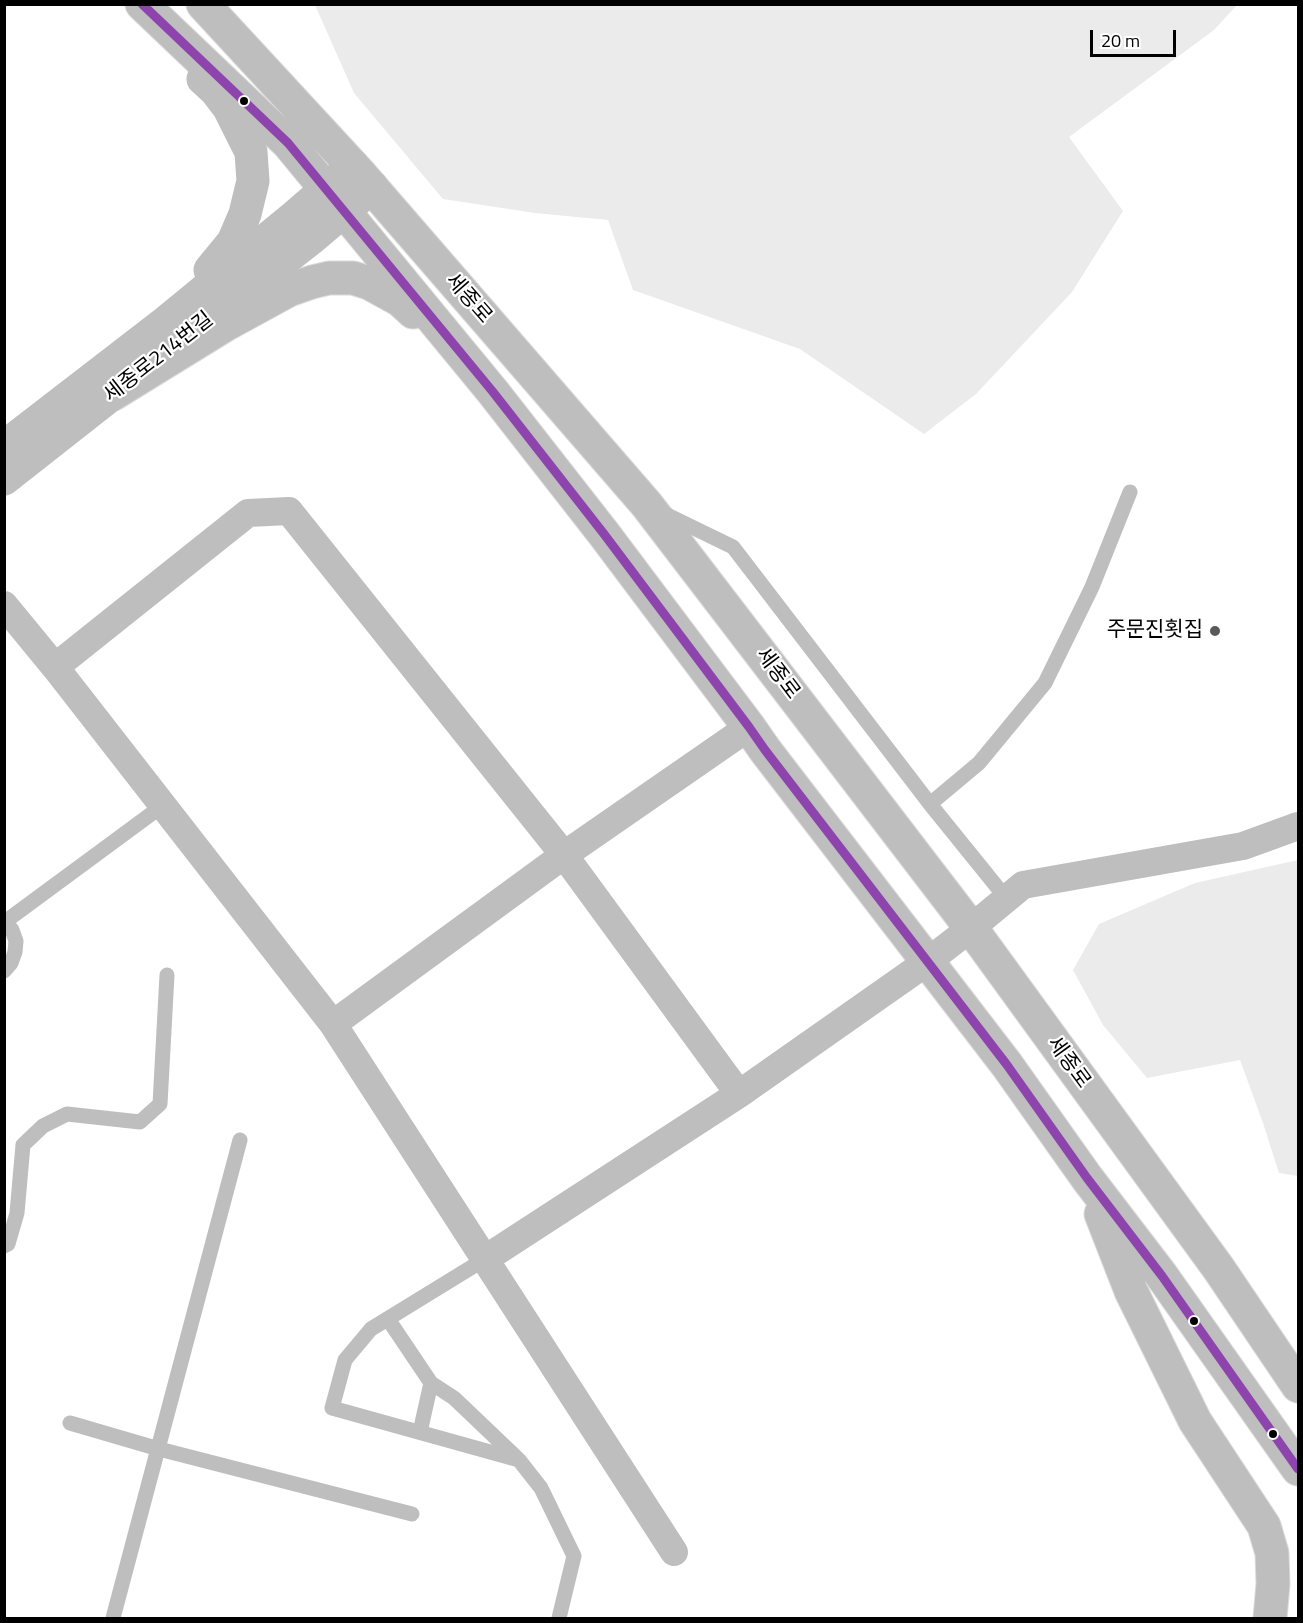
<!DOCTYPE html>
<meta charset="utf-8">
<style>
body{margin:0}
#map{position:relative;width:1303px;height:1623px;overflow:hidden;background:#fff;font-family:"Titillium Web",sans-serif}
canvas{display:block}
.frame{position:absolute;inset:0;border:6px solid #000;pointer-events:none}
.scale{position:absolute;left:1090px;top:30px;width:86px;height:27px;box-sizing:border-box;border:3px solid #000;border-top:0;padding-left:8px;font-size:18px;line-height:21px;white-space:nowrap;color:#000;-webkit-text-stroke:4px #fff;paint-order:stroke}
</style>
<div id="map">
<canvas width="1303" height="1623"></canvas>
<div class="frame"></div>
<div class="scale">20 m</div>
</div>
<script>
const ctx = document.querySelector('canvas').getContext('2d');
ctx.lineJoin = 'round';
function fillPath(path, color) {
  ctx.fillStyle = color;
  ctx.fill(path, 'evenodd');
}
function poly(rows) {
  const path = new Path2D();
  for (const r of rows) {
    path.moveTo(r[0], r[1]);
    for (let i = 2; i < r.length; i += 2) path.lineTo(r[i], r[i + 1]);
  }
  return path;
}
function stroke(path, color, width, dash) {
  ctx.strokeStyle = color;
  ctx.lineWidth = width;
  ctx.lineCap = dash ? 'butt' : 'round';
  ctx.setLineDash(dash || []);
  ctx.stroke(path);
}
function label(font, color, halo, rows, align = 'center') {
  ctx.font = font + ' "Titillium Web","Noto Sans KR",sans-serif';
  ctx.lineWidth = 4.5;
  ctx.setLineDash([]);
  ctx.textBaseline = 'middle';
  ctx.strokeStyle = halo;
  ctx.fillStyle = color;
  for (const [text, x, y, turn = 0] of rows) {
    ctx.save();
    ctx.translate(x, y);
    ctx.rotate((+turn || 0) * Math.PI / 180);
    ctx.textAlign = isNaN(turn) ? turn : align;
    if (halo) ctx.strokeText(text, 0, 0);
    ctx.fillText(text, 0, 0);
    ctx.restore();
  }
}
const green = poly([
 [315,5,1237,5,1214,30,1069,137,1123,211,1072,292,976,394,924,434,800,349,633,290,608,220,535,213,443,199,354,93],
 [1298,860,1298,1176,1279,1173,1263,1123,1240,1060,1147,1078,1103,1025,1073,970,1099,924,1195,883]
]);
const service = poly([
 [663,513,733,547,930,804,1006,898],
 [930,804,979,763,1045,683,1092,587,1130,492],
 [4,920,12,930,16,941,15,952,11,963,4,971],
 [6,921,162,806],
 [4,1246,8,1244,17,1213,23,1145,43,1126,67,1114,140,1122,160,1104,167,975],
 [485,1259,371,1329,345,1360,332,1408,519,1460],
 [388,1319,431,1383,454,1398,519,1460,541,1488,574,1556,559,1618],
 [70,1423,159,1449,412,1514],
 [420,1432,431,1383],
 [113,1618,240,1140]
]);
const minor = poly([
 [4,605,55,667,333,1024,674,1552],
 [55,667,248,513,289,511,564,855,739,1094],
 [333,1024,564,855,749,727],
 [485,1259,739,1094,927,962,971,928,1023,885,1243,846,1298,826]
]);
const tertiary = poly([
 [203,79,216,91,229,108,251,152,253,181,245,214,233,242,210,270],
 [188,335,313,237,372,187],
 [4,447,166,322,294,217,353,166],
 [4,479,135,376]
]);
const primary = poly([
 [142,4,288,143,493,392,604,534,749,727,765,750,1007,1065,1087,1178,1162,1276,1298,1469],
 [203,4,361,175,647,505,971,928,1219,1269,1298,1386],
 [113,394,225,325,289,290,312,282,329,278,353,278,369,283,400,300,413,312],
 [1101,1214,1131,1291,1195,1421,1264,1526,1272,1553,1273,1584,1270,1618]
]);
const bus1 = poly([
 [142,4,288,143,493,392,604,534,749,727,765,750,1007,1065,1087,1178,1162,1276,1298,1469]
]);
const markers = [
 [244,101,5,"#000"],
 [1215,631,6,"#595959"],
 [1194,1321,5,"#000"],
 [1273,1434,5,"#000"]
];
const streetNames = [
 ["세종로",468,299,49],
 ["세종로214번길",159,358,-38],
 ["세종로",777,674,53],
 ["세종로",1068,1063,54]
];
const poiNames = [
 ["주문진횟집",1203,631]
];
fillPath(green, '#ebebeb');
stroke(primary, '#dbdbdb', 35);
stroke(service, '#bebebe', 15);
stroke(minor, '#bebebe', 28);
stroke(tertiary, '#bebebe', 33);
stroke(primary, '#bebebe', 33);
stroke(bus1, '#8e44ad', 9);
for (const [x, y, r, color] of markers) {
  const dot = new Path2D();
  dot.arc(x, y, r, 0, 2 * Math.PI);
  ctx.fillStyle = color;
  ctx.fill(dot);
  stroke(dot, '#fff', 2);
}
label('21px', '#000', '#fff', streetNames);
label('21px', '#000', '#fff', poiNames, 'right');
</script>
